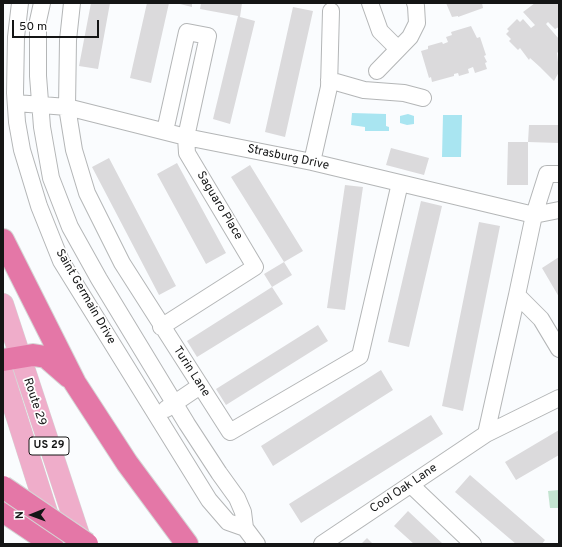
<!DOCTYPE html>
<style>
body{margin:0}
#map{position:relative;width:562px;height:547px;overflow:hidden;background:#fafcfe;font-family:Overpass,sans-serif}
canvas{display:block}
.frame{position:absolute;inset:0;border:4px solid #141515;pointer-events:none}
.north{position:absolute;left:12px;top:495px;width:40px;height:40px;-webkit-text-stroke:3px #fff;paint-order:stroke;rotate:269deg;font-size:11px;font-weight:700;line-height:16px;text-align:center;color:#141515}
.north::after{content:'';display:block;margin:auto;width:14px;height:18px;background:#141515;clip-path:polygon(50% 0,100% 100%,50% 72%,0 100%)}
.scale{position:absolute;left:12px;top:20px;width:87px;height:18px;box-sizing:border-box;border:2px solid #141515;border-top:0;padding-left:5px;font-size:12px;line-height:14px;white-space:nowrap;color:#141515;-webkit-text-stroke:3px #fff;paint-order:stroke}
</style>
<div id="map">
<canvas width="562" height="547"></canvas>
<div class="frame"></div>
<div class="north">N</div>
<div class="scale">50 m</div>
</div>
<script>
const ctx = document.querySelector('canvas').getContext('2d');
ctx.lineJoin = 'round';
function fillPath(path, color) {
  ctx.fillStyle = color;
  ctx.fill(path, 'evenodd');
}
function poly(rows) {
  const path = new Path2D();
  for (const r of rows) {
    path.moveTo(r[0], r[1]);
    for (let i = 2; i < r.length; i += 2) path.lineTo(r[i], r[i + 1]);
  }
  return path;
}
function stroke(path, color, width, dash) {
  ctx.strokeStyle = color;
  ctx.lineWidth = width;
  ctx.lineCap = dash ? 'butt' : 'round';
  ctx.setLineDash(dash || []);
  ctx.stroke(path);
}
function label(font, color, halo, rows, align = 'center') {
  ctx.font = font + ' Overpass,sans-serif';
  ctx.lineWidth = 3.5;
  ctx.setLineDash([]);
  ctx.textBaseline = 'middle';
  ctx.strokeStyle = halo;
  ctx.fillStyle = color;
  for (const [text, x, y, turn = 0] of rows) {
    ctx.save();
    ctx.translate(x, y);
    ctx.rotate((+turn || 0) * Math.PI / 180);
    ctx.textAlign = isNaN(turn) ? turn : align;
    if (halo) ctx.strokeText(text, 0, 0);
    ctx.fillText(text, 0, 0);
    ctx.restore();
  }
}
const green = poly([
 [559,490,559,508,550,508,548,491]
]);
const water = poly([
 [352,113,386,114,386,126,389,127,389,131,365,131,365,127,351,125],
 [408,114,414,116,414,124,407,125,400,123,400,116],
 [443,115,462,115,461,157,442,157]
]);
const building = poly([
 [91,3,110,3,98,69,79,66],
 [147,3,169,3,151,83,130,78],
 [176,3,192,3,192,7],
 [201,3,242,3,240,17,255,21,230,124,213,119,238,16,200,9],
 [446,3,482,3,483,8,458,17,458,16,452,17],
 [535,3,559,3,559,27,555,29,548,22,546,24,559,39,559,51,557,53,559,72,554,81,540,67,530,58,529,60,520,48,518,50,509,41,511,39,506,34,509,31,507,29,517,19,520,22,523,19,531,28,535,25,523,12],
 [293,7,313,11,285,137,265,132],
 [471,26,477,38,480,37,486,55,484,56,487,62,485,63,487,69,475,73,473,67,468,69,469,73,459,76,458,73,454,74,454,76,432,82,431,77,429,78,421,51,428,49,428,46,442,42,443,44,448,42,446,37,452,35,451,32],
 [529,125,559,125,559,143,528,142,528,185,507,185,508,142,528,142],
 [391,148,429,158,424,175,386,165],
 [109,158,176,286,159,295,92,167],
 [177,163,226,253,206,264,157,174],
 [250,165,303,251,284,262,292,275,272,287,283,304,197,357,187,341,272,287,264,274,284,262,231,177],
 [345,185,363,187,345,310,327,308],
 [421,201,442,206,409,347,388,342],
 [479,222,500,226,463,411,442,406],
 [559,257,559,297,542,268],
 [318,325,328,341,226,405,216,389],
 [381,370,393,390,273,466,261,446],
 [431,415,443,434,301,523,289,504],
 [559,430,559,455,516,480,505,462],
 [470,475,545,540,542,544,516,544,455,492],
 [408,511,443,544,414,544,394,526],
 [367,538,373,544,361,544]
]);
const minor = poly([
 [20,3,16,37,15,93,17,122,22,150,39,206,61,261,209,500,228,522,245,528],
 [42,3,38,21,38,76,42,127,51,178,70,227,99,279,187,424,219,473,237,498,243,512,245,528,257,544],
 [72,3,68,40,67,107,74,150,87,193,122,263,230,432,360,356,400,183],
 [370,3,380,31,398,49],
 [377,71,410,37,417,23,416,6,415,3],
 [329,80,364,90,404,93,423,98],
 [16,103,67,107,186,137,312,162,534,215,559,210],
 [312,162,329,87,331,11],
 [559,174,547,174,534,215,517,295,541,319,559,349],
 [161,327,255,267,187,153,186,137,208,36,187,32,165,131],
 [166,409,200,386],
 [486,434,517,295],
 [411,485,473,544],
 [322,544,486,434,559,398]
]);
const major = poly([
 [3,304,82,544],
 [3,374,52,528]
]);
const highway = poly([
 [3,240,75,383,127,463,187,544],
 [3,360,33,355,46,357,69,377],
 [3,511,52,544]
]);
const highwayBridge = poly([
 [3,487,87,544]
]);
const shields = [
 [49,446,40]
];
const shieldNames = [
 ["US 29",49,446]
];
const streetNames = [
 ["Strasburg Drive",288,158,12],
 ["Saguaro Place",219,206,59],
 ["Saint Germain Drive",85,297,60],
 ["Turin Lane",191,372,57],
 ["Route 29",34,402,72],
 ["Cool Oak Lane",404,489,-34]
];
fillPath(green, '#c4e4d1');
fillPath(water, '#a9e5f1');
fillPath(building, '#dbdadc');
stroke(minor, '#b4b6b7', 18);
stroke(major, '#d5d5d5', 22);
stroke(highway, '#d5d5d5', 24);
stroke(minor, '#fff', 16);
stroke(major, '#efadca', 21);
stroke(highway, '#e477a7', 22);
stroke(highwayBridge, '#d5d5d5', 24, []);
stroke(highwayBridge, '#e477a7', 22);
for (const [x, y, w] of shields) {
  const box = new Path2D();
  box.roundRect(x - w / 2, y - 9, w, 18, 3);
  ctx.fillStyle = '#fff';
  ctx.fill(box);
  stroke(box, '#141515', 1);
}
label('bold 11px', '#141515', null, shieldNames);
label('12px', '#141515', '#fff', streetNames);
</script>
